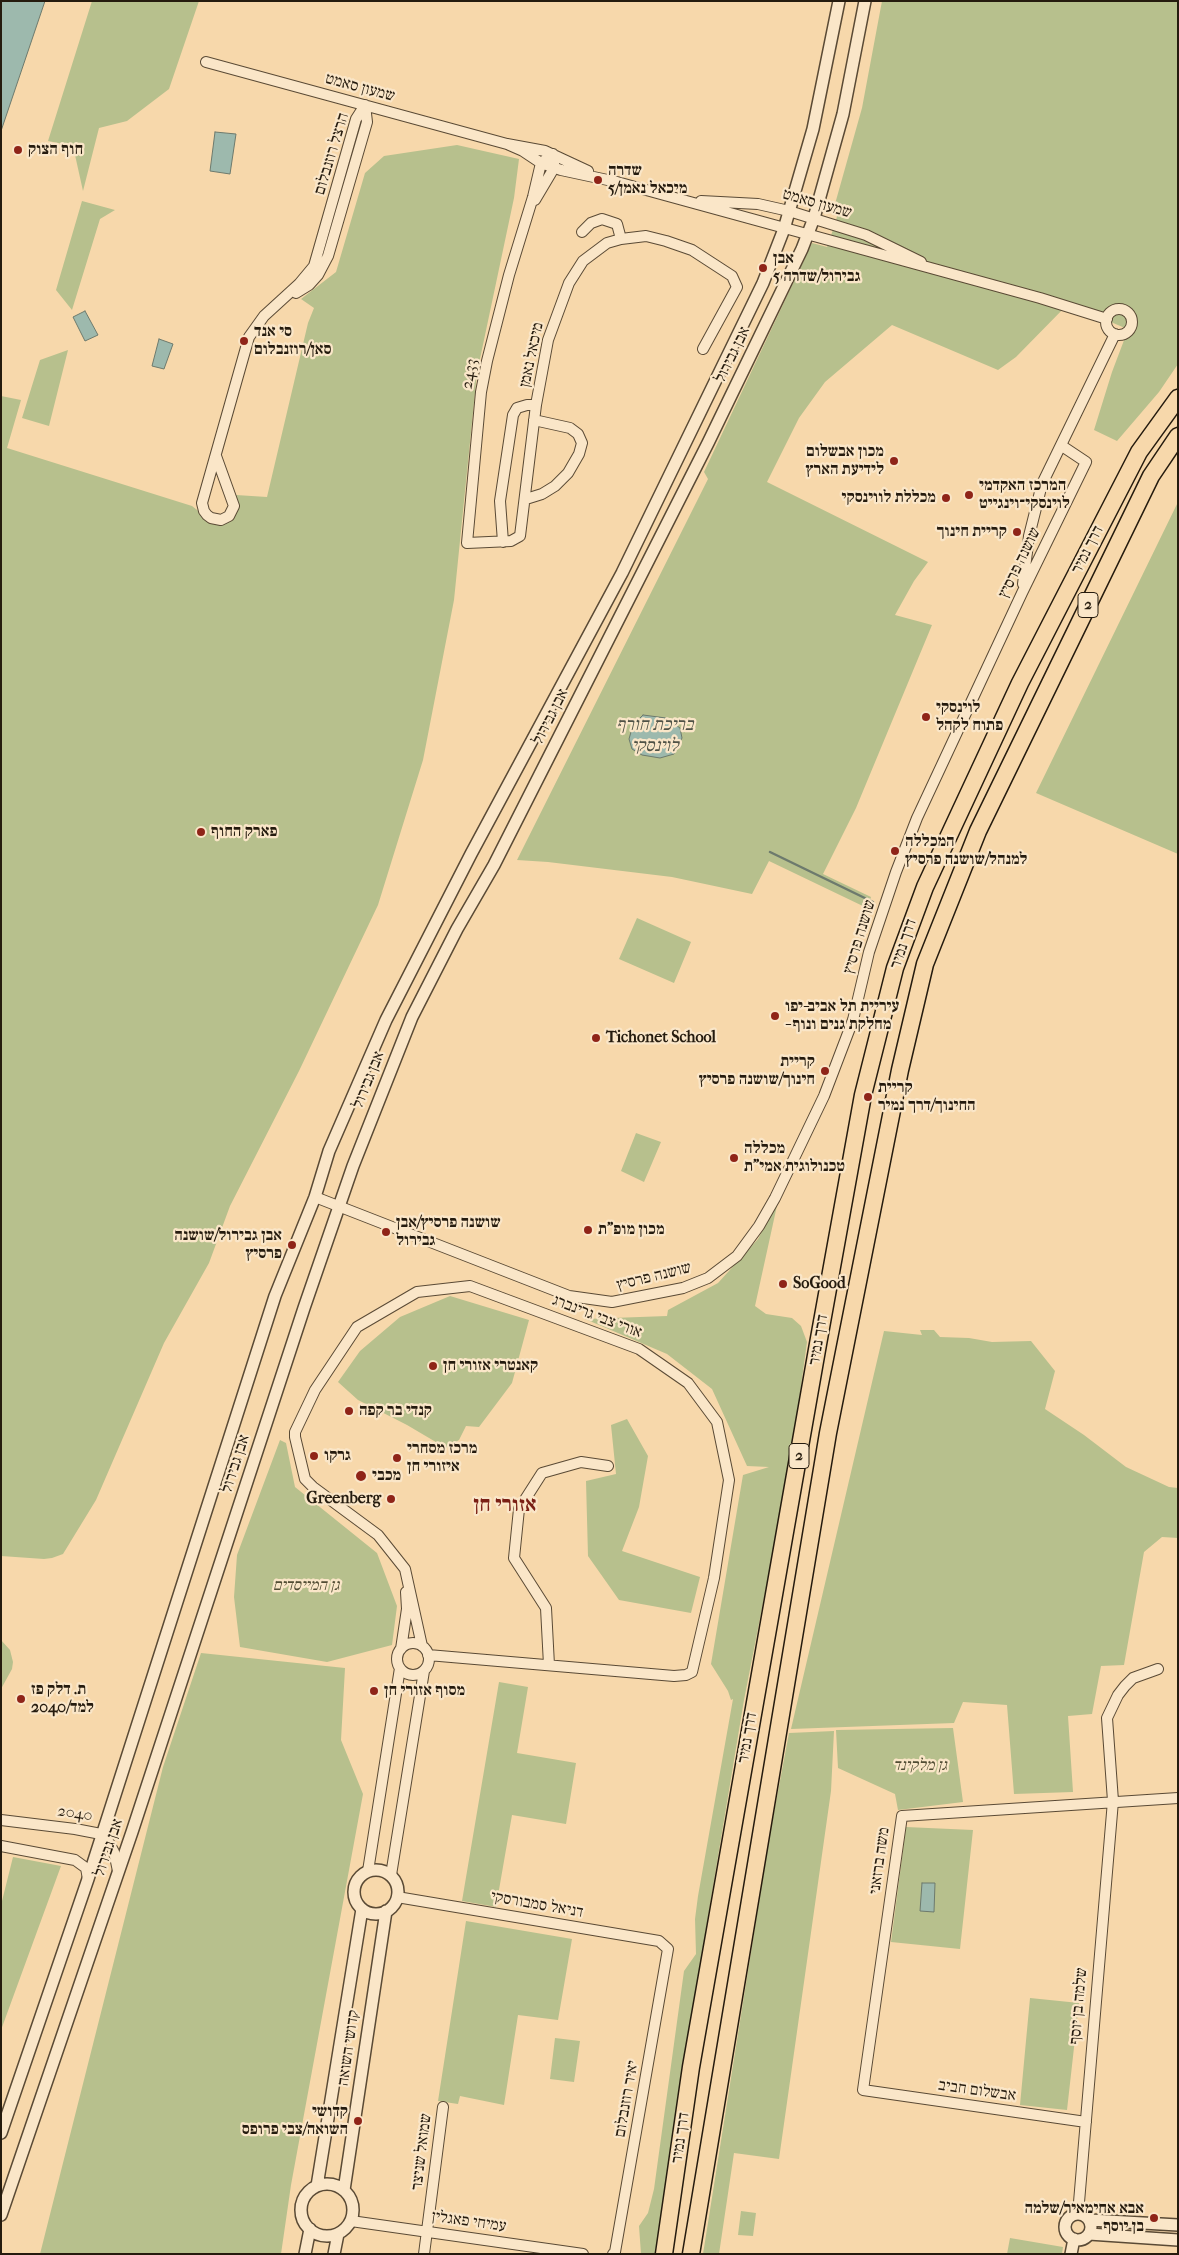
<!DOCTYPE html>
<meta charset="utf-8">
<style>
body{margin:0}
#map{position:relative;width:1179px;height:2255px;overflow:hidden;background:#f7d8ab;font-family:"IM FELL French Canon",serif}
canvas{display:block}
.frame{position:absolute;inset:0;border:2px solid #251b0e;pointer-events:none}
</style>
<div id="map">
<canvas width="1179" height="2255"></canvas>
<div class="frame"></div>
</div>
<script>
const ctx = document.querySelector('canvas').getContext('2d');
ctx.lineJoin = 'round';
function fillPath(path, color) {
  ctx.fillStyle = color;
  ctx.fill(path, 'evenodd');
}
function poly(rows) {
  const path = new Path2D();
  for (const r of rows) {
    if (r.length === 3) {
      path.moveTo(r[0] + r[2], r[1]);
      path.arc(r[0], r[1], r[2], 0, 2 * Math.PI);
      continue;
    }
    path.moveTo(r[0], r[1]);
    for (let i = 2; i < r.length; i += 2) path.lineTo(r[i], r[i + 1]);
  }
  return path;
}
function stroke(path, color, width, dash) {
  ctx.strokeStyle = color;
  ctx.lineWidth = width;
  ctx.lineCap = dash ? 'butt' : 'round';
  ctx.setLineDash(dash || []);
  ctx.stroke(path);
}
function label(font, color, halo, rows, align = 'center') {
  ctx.font = font + ' "IM FELL French Canon","Frank Ruhl Libre",serif';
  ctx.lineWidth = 4.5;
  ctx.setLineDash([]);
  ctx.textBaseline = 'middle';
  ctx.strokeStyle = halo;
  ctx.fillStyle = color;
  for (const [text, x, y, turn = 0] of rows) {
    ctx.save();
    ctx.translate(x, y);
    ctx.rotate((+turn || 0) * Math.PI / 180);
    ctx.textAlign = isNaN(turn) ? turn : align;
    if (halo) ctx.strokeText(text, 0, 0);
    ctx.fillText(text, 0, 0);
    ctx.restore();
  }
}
const green = poly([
 [92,1,199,1,169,89,127,121,99,128,83,191,73,146,48,141],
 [882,1,1178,1,1178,364,1159,392,1117,441,1094,430,1112,372,1126,335,1125,328,1068,304,1016,357,998,370,892,325,825,382,799,418,767,482,928,562,914,581,895,615,932,625,856,808,823,874,871,897,867,908,769,861,752,894,672,877,548,862,517,860,708,479,704,472,812,243,827,247,836,221,838,211,835,204,862,108],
 [457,145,519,159,514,198,477,373,454,600,423,760,378,905,299,1071,230,1206,209,1263,164,1343,96,1500,63,1554,52,1558,44,1559,1,1556,1,396,21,400,7,448,192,506,215,524,227,523,235,515,237,504,236,495,267,497,308,323,314,308,301,299,336,272,365,173,384,156],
 [82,201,115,210,100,219,72,310,56,290],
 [68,350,49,426,22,418,40,360],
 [1178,502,1178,854,1036,793],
 [637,918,691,942,674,983,619,959],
 [636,1133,661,1142,644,1182,621,1171],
 [778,1201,755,1306,766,1314,792,1318,801,1326,807,1342,791,1460,744,1700,691,2019,655,2254,641,2254,639,2226,648,2213,654,2189,684,1971,696,1954,695,1919,698,1896,733,1699,731,1700,728,1691,711,1664,743,1475,769,1467,747,1466,712,1389,667,1354,585,1319,667,1316,668,1310,718,1283,758,1239],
 [450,1296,529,1320,512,1383,479,1427,466,1426,459,1440,446,1448,407,1425,358,1400,338,1382,360,1351,400,1317],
 [920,1330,934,1330,940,1337,969,1338,992,1342,1031,1341,1055,1371,1045,1409,1084,1435,1126,1467,1169,1487,1178,1488,1178,1538,1162,1537,1144,1552,1124,1665,1101,1666,1092,1714,1068,1716,1073,1792,1014,1794,1007,1705,963,1702,954,1723,791,1729,884,1331,922,1335],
 [627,1419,648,1456,639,1507,622,1551,700,1577,691,1613,619,1600,588,1556,586,1481,616,1474,611,1425],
 [280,1440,286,1443,295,1487,377,1553,397,1606,392,1645,327,1662,240,1647,234,1597,237,1555],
 [1,1640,10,1650,13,1662,12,1669,1,1689],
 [201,1653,345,1668,341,1740,363,1794,291,2185,281,2254,40,2254,163,1767],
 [499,1682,528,1687,517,1753,576,1763,566,1824,512,1815,496,1907,462,1901],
 [953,1728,963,1802,898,1810,895,1794,838,1768,836,1730],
 [834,1731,831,1791,779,2159,734,2153,719,2254,703,2254,769,1839,789,1733],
 [906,1827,973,1830,960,1949,891,1942],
 [13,1857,61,1866,1,2030,1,1905],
 [466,1921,572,1939,558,2020,518,2015,504,2105,460,2096,458,2104,438,2101],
 [1030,1998,1079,2003,1067,2110,1020,2105],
 [555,2038,580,2041,574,2082,550,2079],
 [741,2211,756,2213,753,2236,738,2235],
 [1010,2238,1063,2247,1062,2254,1007,2254]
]);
const water = poly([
 [1,1,45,1,1,131,1,1],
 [215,132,236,134,230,174,210,171,215,132],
 [85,311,98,335,85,341,73,317,85,311],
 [159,339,173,344,164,369,152,366,159,339],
 [643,715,666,718,680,728,682,738,674,754,660,758,642,755,632,749,629,739,633,725,643,715],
 [922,1883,935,1883,934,1912,920,1911,922,1883]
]);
const stream = poly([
 [770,852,873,902]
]);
const minor = poly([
 [206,62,507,144,545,151,588,171],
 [507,144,523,151,541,163,561,170,617,182,1040,298,1107,319],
 [535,200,554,168,554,163],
 [701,201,758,204,789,211,866,235,921,262],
 [621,239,646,236,666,241,692,250,732,276,737,287,703,349],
 [296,293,309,285,318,275,328,256,367,122,365,105],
 [1119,322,13],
 [536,405,520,536,511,541,467,543,481,392,487,361,509,275,533,197,541,163,553,154],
 [216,456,234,506,229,516,221,520,211,518,207,515,204,511,202,503,249,337,264,316,299,284,314,266,356,119,365,105],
 [526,499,542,494,555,486,568,473,579,454,582,443,578,434,570,428,534,420],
 [503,542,500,501,513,415,517,408,527,405,536,405,548,340,569,283,583,261,607,243,621,239,617,224,602,219,591,223,582,232],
 [1023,584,1029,536,1042,484,1115,334],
 [315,1197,569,1296,612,1302,683,1288,708,1278,737,1256,759,1226,775,1198,824,1096,853,1020,869,952,896,872,917,818,1022,593,1086,462,1062,446],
 [413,1659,16],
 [422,1646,405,1569,378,1535,313,1487,305,1479,295,1437,295,1432,315,1390,357,1327,417,1292,470,1286,639,1349,688,1383,717,1422,729,1480,714,1578,692,1672,686,1675,674,1676,428,1655],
 [401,1649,407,1609,406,1592],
 [549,1665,546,1608,514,1558,519,1509,542,1473,581,1462,608,1466],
 [1,1820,75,1829,101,1834,107,1839,114,1852,118,1871],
 [1,1846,75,1860,86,1868,88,1879],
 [368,1871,400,1668],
 [391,1875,424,1671],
 [397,1897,659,1941,668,1949,615,2252,613,2254],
 [1086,2122,863,2090,902,1816,1178,1798],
 [1078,2214,1113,1801,1107,1718,1118,1695,1125,1686,1133,1678,1158,1669],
 [351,2221,583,2254],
 [424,2254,443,2107]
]);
const tertiary = poly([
 [376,1892,22],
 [1,2133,88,1879,275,1296,315,1197,329,1151,386,1020,471,854,622,573,763,283,784,229,813,129,839,1],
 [327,2210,26],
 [317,2186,362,1909],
 [344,2190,386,1911],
 [1078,2227,13],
 [1,2215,132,1832,304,1308,353,1166,412,1017,457,929,494,865,708,443,802,249,814,218,843,114,865,1],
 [1090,2220,1178,2225],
 [1089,2234,1178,2240],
 [305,2254,310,2229],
 [334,2254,338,2234],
 [1071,2254,1074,2239]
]);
const trunk = poly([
 [664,2254,691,2067,818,1344,863,1095,895,968,925,887,1020,683,1139,452,1178,398],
 [691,2254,828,1433,900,1070,925,964,978,831,1151,476,1178,436]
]);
const markers = [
 [18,150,5,"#8f2418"],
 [598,180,5,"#8f2418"],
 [763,268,5,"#8f2418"],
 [244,341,5,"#8f2418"],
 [894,461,5,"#8f2418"],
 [969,495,5,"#8f2418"],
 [946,498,5,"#8f2418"],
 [1017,532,5,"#8f2418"],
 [926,717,5,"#8f2418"],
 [201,832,5,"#8f2418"],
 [895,851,5,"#8f2418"],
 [775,1016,5,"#8f2418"],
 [596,1038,5,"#8f2418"],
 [825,1071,5,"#8f2418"],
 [868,1097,5,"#8f2418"],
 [734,1158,5,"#8f2418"],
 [588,1230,5,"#8f2418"],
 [386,1232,5,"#8f2418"],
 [292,1245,5,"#8f2418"],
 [783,1284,5,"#8f2418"],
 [433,1366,5,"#8f2418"],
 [349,1411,5,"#8f2418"],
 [314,1456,5,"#8f2418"],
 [397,1458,5,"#8f2418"],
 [361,1476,6,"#8f2418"],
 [391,1499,5,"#8f2418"],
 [374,1691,5,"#8f2418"],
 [21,1699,5,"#8f2418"],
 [358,2121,5,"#8f2418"],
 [1154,2218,5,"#8f2418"]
];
const shields = [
 [1088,605,20],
 [799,1456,20]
];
const shieldNames = [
 ["2",1088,605],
 ["2",799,1456]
];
const streetNames = [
 ["שמעון סאמט",360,88,15],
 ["הרצל רוזנבלום",332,154,-73],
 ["שמעון סאמט",817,204,16],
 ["מיכאל נאמן",532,355,-78],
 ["אבן גבירול",733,355,-64],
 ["2433",470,374,-80],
 ["דרך נמיר",1088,550,-63],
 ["שושנה פרסיץ",1020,563,-64],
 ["אבן גבירול",551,717,-63],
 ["שושנה פרסיץ",860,937,-73],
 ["דרך נמיר",904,944,-71],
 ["אבן גבירול",369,1080,-68],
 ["שושנה פרסיץ",654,1277,-14],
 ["אורי צבי גרינברג",597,1317,21],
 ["דרך נמיר",819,1340,-80],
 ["אבן גבירול",236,1464,-72],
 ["דרך נמיר",748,1738,-80],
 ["2040",75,1814,9],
 ["אבן גבירול",109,1848,-71],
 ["משה ברזאני",880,1861,-82],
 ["דניאל סמבורסקי",537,1905,10],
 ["שלמה בן יוסף",1079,2006,-85],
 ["קדושי השואה",349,2048,-82],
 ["אבשלום חביב",977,2091,8],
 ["יאיר רוזנבלום",627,2099,-80],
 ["דרך נמיר",681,2138,-82],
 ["שמואל שניצר",422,2152,-83],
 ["עמיחי פאגלין",469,2222,8]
];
const poiNames = [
 ["חוף הצוק",28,150],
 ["שדרה",608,171],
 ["5/מיכאל נאמן",608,189],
 ["אבן",773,259],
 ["גבירול/שדרה 5",773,277],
 ["סי אנד",254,332],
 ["סאן/רוזנבלום",254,350],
 ["מכון אבשלום",884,452,"right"],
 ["לידיעת הארץ",884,470,"right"],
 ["המרכז האקדמי",979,486],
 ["לוינסקי־וינגייט",979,504],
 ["מכללת לווינסקי",936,498,"right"],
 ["קריית חינוך",1007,532,"right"],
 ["לוינסקי",936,708],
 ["פתוח לקהל",936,726],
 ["פארק החוף",211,832],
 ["המכללה",905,842],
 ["למנהל/שושנה פרסיץ",905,860],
 ["עיריית תל אביב-יפו",785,1007],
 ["- מחלקת גנים ונוף",785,1025],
 ["Tichonet School",606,1038],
 ["קריית",815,1062,"right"],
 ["חינוך/שושנה פרסיץ",815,1080,"right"],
 ["קריית",878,1088],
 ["החינוך/דרך נמיר",878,1106],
 ["מכללה",744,1149],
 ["טכנולוגית אמי\"ת",744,1167],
 ["שושנה פרסיץ/אבן",396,1223],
 ["גבירול",396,1241],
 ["מכון מופ\"ת",598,1230],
 ["אבן גבירול/שושנה",282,1236,"right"],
 ["פרסיץ",282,1254,"right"],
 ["SoGood",793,1284],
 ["קאנטרי אזורי חן",443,1366],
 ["קנדי בר קפה",359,1411],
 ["מרכז מסחרי",407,1449],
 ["איזורי חן",407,1467],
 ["גרקו",324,1456],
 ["מכבי",372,1476],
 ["Greenberg",381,1499,"right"],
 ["ת. דלק פז",31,1690],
 ["למד/2040",31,1708],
 ["מסוף אזורי חן",384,1691],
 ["קדושי",348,2112,"right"],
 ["השואה/צבי פרופס",348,2130,"right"],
 ["אבא אחימאיר/שלמה",1144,2209,"right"],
 ["בן יוסף",1144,2227,"right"]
];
const parkNames = [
 ["גן המייסדים",306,1586],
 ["גן מלקינד",920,1766]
];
const waterNames = [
 ["בריכת חורף",655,726],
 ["לוינסקי",655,747]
];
const districtNames = [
 ["אזורי חן",505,1506]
];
fillPath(green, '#b7c08d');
fillPath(water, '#9db9ad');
stroke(water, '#6d7a6d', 1);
stroke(stream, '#6d7a6d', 2.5);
stroke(minor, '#5a4a35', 12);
stroke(tertiary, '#5a4a35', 14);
stroke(trunk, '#251b0e', 19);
stroke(minor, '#fae6c8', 10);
stroke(tertiary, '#fae6c8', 11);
stroke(trunk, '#f7d8ab', 16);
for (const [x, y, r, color] of markers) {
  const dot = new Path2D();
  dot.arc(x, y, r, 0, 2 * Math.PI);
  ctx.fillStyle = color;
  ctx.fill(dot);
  stroke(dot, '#fae6c8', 2);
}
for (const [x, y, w] of shields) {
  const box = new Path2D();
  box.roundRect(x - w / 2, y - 12.5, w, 25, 4);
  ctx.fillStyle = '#fae6c8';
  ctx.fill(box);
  stroke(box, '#251b0e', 1);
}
label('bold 15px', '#251b0e', null, shieldNames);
label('16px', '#251b0e', '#fae6c8', streetNames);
label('bold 16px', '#251b0e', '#fae6c8', poiNames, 'left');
label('italic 16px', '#514d34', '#fae6c8', parkNames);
label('italic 18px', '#4f5246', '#fae6c8', waterNames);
label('bold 21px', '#7a1f14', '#fae6c8', districtNames);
</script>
